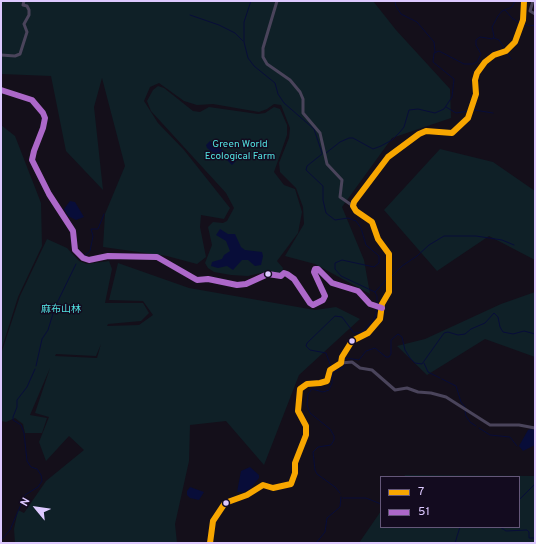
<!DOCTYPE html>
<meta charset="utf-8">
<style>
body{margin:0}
#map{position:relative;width:536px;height:544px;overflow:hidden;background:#140f1a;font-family:Overpass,sans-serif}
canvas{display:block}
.frame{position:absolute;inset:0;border:2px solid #ddc9ff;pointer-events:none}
.legend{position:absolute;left:380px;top:476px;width:140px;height:52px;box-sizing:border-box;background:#130b1f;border:1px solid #645779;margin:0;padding:5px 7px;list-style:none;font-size:12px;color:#ddc9ff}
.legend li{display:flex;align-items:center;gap:8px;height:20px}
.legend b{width:20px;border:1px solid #645779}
.north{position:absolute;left:16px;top:488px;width:40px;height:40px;-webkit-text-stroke:3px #130b1f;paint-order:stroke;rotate:299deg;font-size:11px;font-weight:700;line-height:16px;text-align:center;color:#ddc9ff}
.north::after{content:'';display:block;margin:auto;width:14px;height:18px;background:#ddc9ff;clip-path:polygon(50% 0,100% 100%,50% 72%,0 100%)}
</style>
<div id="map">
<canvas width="536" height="544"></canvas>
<div class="frame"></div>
<ul class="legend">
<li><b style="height:5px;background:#f7a600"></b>7</li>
<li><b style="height:5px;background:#ac68c9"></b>51</li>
</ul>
<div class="north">N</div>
</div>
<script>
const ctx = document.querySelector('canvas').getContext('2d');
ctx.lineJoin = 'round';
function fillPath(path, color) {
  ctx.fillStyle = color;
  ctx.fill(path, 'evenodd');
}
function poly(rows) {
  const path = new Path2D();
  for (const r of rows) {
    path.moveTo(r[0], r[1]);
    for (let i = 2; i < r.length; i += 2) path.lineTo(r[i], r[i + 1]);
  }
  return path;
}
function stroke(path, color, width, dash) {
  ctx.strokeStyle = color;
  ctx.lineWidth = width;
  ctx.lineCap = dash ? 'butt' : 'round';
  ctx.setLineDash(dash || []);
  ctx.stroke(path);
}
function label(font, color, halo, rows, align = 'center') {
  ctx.font = font + ' Overpass,"Noto Sans TC",sans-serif';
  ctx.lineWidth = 3;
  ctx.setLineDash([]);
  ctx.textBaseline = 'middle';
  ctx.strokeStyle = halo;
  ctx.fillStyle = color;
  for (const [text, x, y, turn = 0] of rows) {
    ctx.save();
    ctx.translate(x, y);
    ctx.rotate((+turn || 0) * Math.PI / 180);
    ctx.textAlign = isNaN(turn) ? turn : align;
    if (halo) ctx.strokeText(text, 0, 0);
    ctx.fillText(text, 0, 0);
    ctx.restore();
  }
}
const green = poly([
 [1,1,373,1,396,30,450,89,451,118,392,138,342,207,364,260,370,294,315,264,285,256,304,224,303,207,296,188,280,172,279,163,289,138,290,128,281,105,274,104,267,109,259,112,213,104,197,105,184,101,159,83,150,87,144,101,158,123,184,150,230,208,224,219,201,215,200,227,206,257,197,264,167,256,103,247,105,214,125,166,102,78,94,107,103,190,66,151,51,76,1,74],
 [158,86,164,88,193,111,200,112,209,107,258,114,265,113,274,107,280,109,287,125,287,135,274,172,284,185,295,189,302,212,298,233,277,261,283,268,281,275,269,271,248,276,231,275,214,272,208,268,205,263,212,245,208,227,213,222,223,223,227,221,234,208,226,193,151,111,147,101,153,90],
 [1,125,15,136,41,203,42,246,18,297,1,351],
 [440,149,493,162,535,191,535,260,489,236,437,271,384,210],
 [47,239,67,248,79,261,87,264,109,261,112,269,105,303,143,303,149,313,141,321,108,324,107,326,139,325,153,315,143,301,109,300,118,263,189,288,315,310,336,307,360,319,299,375,264,465,226,421,190,425,189,461,175,524,177,543,15,543,14,529,18,510,24,513,46,481,84,450,69,436,46,461,39,442,49,417,35,413,50,368,30,415,47,418,42,433,25,433,23,424,15,418,6,422,1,421,1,354,20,296],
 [101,344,97,358,55,356,56,354,96,356],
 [535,292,535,357,485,339,427,375,397,346,425,339,501,304],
 [405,475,535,476,535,543,359,543,381,511,381,527,519,527,519,477,404,477]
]);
const water = poly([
 [210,141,232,157,236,161,232,165,227,160,216,155,207,148,206,145],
 [70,201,75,202,84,217,76,220,68,216,64,209],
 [220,229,228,234,235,234,241,247,245,250,262,252,263,256,261,265,255,266,248,260,242,260,233,270,227,266,218,268,211,266,212,262,222,259,224,255,230,251,226,241,216,235],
 [531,429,535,430,535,445,523,451,519,446,528,430],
 [250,467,259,475,259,478,251,488,244,492,237,492,241,471],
 [190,487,204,492,199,500,190,498,187,495,187,491]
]);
const stream = poly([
 [251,1,244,22,244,42,248,58,254,66,275,83,278,94,284,103,314,129,322,153],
 [395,1,396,6,401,14,417,22,434,42,435,52],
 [505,10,512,18,518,22,530,26,535,25],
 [190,15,219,25,235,33,243,41],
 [494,38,499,40,505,49],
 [507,52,511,59],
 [446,107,456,113,469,111],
 [474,110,493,113],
 [326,153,340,142,349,138,353,138,373,149,381,146,392,140,400,132,404,127,409,110,418,109,435,113,444,109,452,97,454,79,433,62,434,53,439,51,464,64,473,64,477,62,481,54,476,45,476,40,480,37,493,39,494,36,492,27,498,16,502,11,512,7,515,1],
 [322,154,307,166,306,170,323,186,323,200,326,213,335,220,348,218,356,221,361,228,366,245,379,256,379,263,374,267,342,260,335,263,335,269,341,276,375,292,377,296,377,305],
 [83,257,90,251,93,236,91,229,98,229,104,214],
 [391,277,402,266,417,256,429,245,444,236,476,236,502,240,514,245],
 [375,292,387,279],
 [345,361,346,358,359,360,366,351,375,348,386,357,389,357,391,354,391,340,398,334,402,337,405,350,410,358,415,363,422,364,444,333,448,332,458,335,465,334,471,329,485,323,494,313,498,317,500,327,503,332,513,334,524,331,535,334],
 [424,363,428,372,440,378],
 [36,366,42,339,48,330,55,307,76,264],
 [333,372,343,368,345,365],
 [442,379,456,386,461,402,465,407],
 [465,410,466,416,470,422,476,426],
 [479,428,490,435,510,437,517,446],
 [340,493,335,487,317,474,315,470,313,452,318,447,331,445,334,440,334,436,330,429,310,413,307,405,308,394,312,389,323,392,329,390,332,383,333,372,326,353,310,350,306,346,307,343,335,316,342,317,354,333,362,332,374,319,377,309],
 [343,498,366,498,381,504],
 [519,500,535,484],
 [500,527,506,531,527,530,529,532,529,538,535,538],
 [1,540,10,530,25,495,38,487,42,481,41,475,37,469,31,467,27,461,24,433,21,425,13,420,13,417,17,407,17,400,27,387,35,369],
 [316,543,325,532,327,518,340,507,341,497],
 [455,543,460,527]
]);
const minor = poly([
 [277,1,263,48,263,57,267,64,290,80,300,92,303,99,303,113,320,133,327,164,342,180,340,197,353,206],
 [533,1,530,11,535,14],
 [1,55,15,56,20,54,27,32,24,24,29,15,29,10,27,6,23,5,24,1],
 [1,90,32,100,43,113,45,118,43,128,34,151,32,160,49,194,73,231,75,250,83,258,89,260,108,256,157,257,197,280,208,279,237,285,246,284,268,274,281,276,284,273,287,274,294,279,310,303,313,305,323,300,325,296,314,272,315,269,318,269,332,283,358,291,370,304,382,308],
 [341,363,352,362,360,368,372,370,395,390,407,388,418,392,431,393,446,397,490,425,519,425,535,428],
 [210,543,213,521,225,503,247,495,263,485,273,488,291,484,295,473,295,463,306,435,306,426,298,411,300,389,307,384,320,383,327,381,330,370,341,363,342,357,352,341,368,333,380,319,382,304,389,292,389,254,378,239,372,222,356,211,353,206,354,202,388,157,419,134,426,131,452,133,468,118,476,94,475,80,477,73,485,62,494,55,506,51,515,42,523,20,524,1]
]);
const bus1 = poly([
 [210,543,213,521,225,503,247,495,263,485,273,488,291,484,295,473,295,463,306,435,306,426,298,411,300,389,307,384,320,383,327,381,330,370,341,363,342,357,352,341,368,333,380,319,382,304,389,292,389,254,378,239,372,222,356,211,353,206,354,202,388,157,419,134,426,131,452,133,468,118,476,94,475,80,477,73,485,62,494,55,506,51,515,42,523,20,524,1]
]);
const bus2 = poly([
 [1,90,32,100,43,113,45,118,43,128,34,151,32,160,49,194,73,231,75,250,83,258,89,260,108,256,157,257,197,280,208,279,237,285,246,284,268,274,281,276,284,273,287,274,294,279,310,303,313,305,323,300,325,296,314,272,315,269,318,269,332,283,358,291,370,304,382,308]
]);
const markers = [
 [268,274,3.5,"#ddc9ff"],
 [352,341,3.5,"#ddc9ff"],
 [226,503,3.5,"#ddc9ff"]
];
const parkNames = [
 ["Green World",240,145],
 ["Ecological Farm",240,157],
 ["麻布山林",61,310]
];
fillPath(green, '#0f2027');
fillPath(water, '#080d39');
stroke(stream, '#080d39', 1);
stroke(minor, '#4a445b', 3);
stroke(bus1, '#f7a600', 6);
stroke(bus2, '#ac68c9', 6);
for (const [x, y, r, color] of markers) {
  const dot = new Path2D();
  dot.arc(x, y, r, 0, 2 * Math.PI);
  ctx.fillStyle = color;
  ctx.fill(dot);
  stroke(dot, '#130b1f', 1.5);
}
label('10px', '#52e2e1', '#130b1f', parkNames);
</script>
